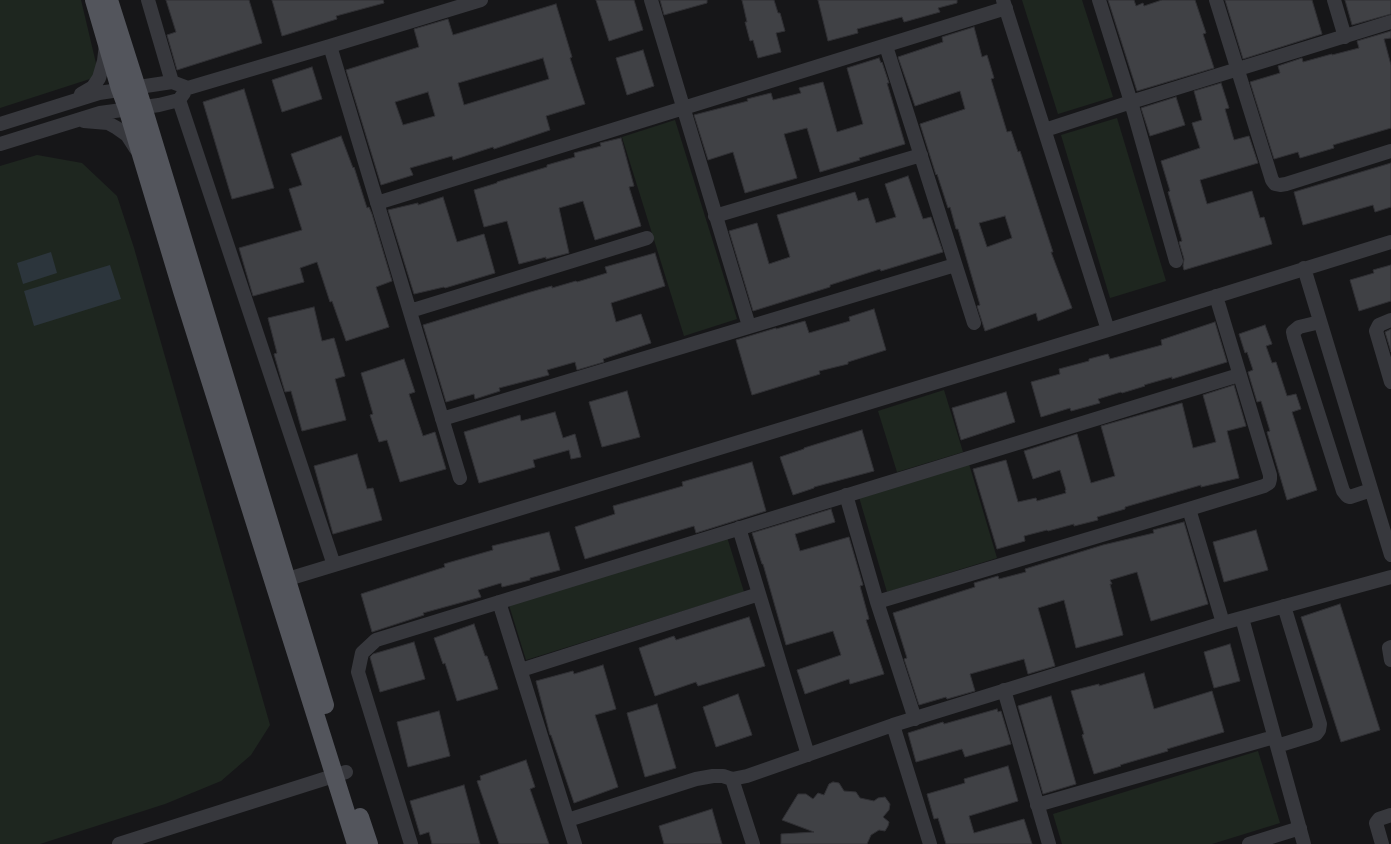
<!DOCTYPE html>
<style>
body{margin:0}
canvas{display:block;background:#161618}
</style>
<canvas width="1391" height="844"></canvas>
<script>
const ctx = document.querySelector('canvas').getContext('2d');
ctx.lineJoin = 'round';
function fillPath(path, color) {
  ctx.fillStyle = color;
  ctx.fill(path, 'evenodd');
}
function poly(rows) {
  const path = new Path2D();
  for (const r of rows) {
    path.moveTo(r[0], r[1]);
    for (let i = 2; i < r.length; i += 2) path.lineTo(r[i], r[i + 1]);
  }
  return path;
}
function stroke(path, color, width, dash) {
  ctx.strokeStyle = color;
  ctx.lineWidth = width;
  ctx.lineCap = dash ? 'butt' : 'round';
  ctx.setLineDash(dash || []);
  ctx.stroke(path);
}
const green = poly([
 [0,0,81,0,99,76,0,108],
 [1022,0,1082,0,1113,97,1058,114],
 [1117,118,1166,281,1110,298,1061,135],
 [675,120,737,319,684,336,622,137],
 [37,155,82,163,117,196,134,248,270,725,251,755,221,781,165,804,40,844,0,844,0,166],
 [944,390,963,452,897,472,878,411],
 [969,464,997,558,887,592,859,497],
 [727,537,744,592,526,660,509,605],
 [1258,751,1280,823,1212,844,1062,844,1053,814]
]);
const water = poly([
 [51,252,57,273,23,284,17,263],
 [110,265,121,299,34,326,24,291]
]);
const building = poly([
 [166,0,249,0,262,43,177,70,167,35,176,32,166,0],
 [272,0,383,0,384,3,336,16,337,19,282,36,272,0],
 [596,0,634,0,643,30,609,41,596,0],
 [660,0,707,0,707,3,664,15,660,0],
 [742,0,774,0,778,13,780,13,785,31,776,33,781,52,758,58,753,40,750,41,745,22,747,22,742,0],
 [818,0,957,0,957,3,938,8,940,12,904,22,902,17,857,29,858,33,828,41,818,0],
 [1108,0,1134,0,1136,6,1143,3,1144,6,1162,0,1195,0,1206,33,1203,34,1214,68,1137,91,1108,0],
 [1225,0,1312,0,1322,34,1243,59,1225,0],
 [1345,0,1391,0,1391,14,1352,25,1345,0],
 [556,4,572,57,570,58,585,104,546,116,550,130,494,149,493,147,453,160,452,156,410,168,413,175,381,185,346,70,419,47,414,29,448,19,453,35,556,4],
 [543,58,549,79,464,105,458,83,543,58],
 [428,92,435,116,403,125,395,102,428,92],
 [974,27,982,57,987,55,994,78,991,79,1007,132,1011,131,1018,152,1020,151,1053,252,1051,252,1072,308,1038,321,1036,313,985,331,977,306,980,305,958,229,956,229,950,207,948,208,937,174,936,175,920,124,965,109,960,91,915,106,898,57,943,42,942,37,974,27],
 [1005,216,1012,238,987,247,979,223,1005,216],
 [1391,31,1391,38,1384,39,1391,65,1391,128,1333,145,1334,148,1300,158,1298,152,1274,159,1250,82,1280,73,1278,66,1302,58,1303,62,1332,54,1332,55,1359,48,1357,41,1391,31],
 [643,50,654,86,627,95,616,58,643,50],
 [879,58,881,63,882,62,889,83,887,83,905,144,859,158,860,160,820,172,807,128,784,134,797,178,745,193,733,152,708,160,694,115,748,101,747,99,771,93,773,100,801,93,799,88,823,82,837,132,863,124,847,68,879,58],
 [312,67,322,99,282,112,272,80,312,67],
 [1221,83,1229,108,1225,109,1234,140,1249,136,1258,163,1200,180,1207,204,1252,191,1260,218,1264,217,1272,244,1184,270,1183,266,1184,259,1179,242,1182,241,1168,192,1170,191,1161,161,1200,148,1192,123,1202,120,1194,91,1221,83],
 [244,89,274,188,232,199,203,102,244,89],
 [1176,97,1185,125,1150,136,1141,108,1176,97],
 [341,136,353,168,354,167,367,208,369,207,372,214,392,281,376,287,389,327,346,341,332,301,330,302,317,262,300,268,304,282,253,296,239,248,302,230,289,189,302,185,291,154,341,136],
 [621,138,634,186,629,187,641,226,595,240,583,201,559,208,569,253,546,259,546,257,519,264,507,221,484,227,474,190,497,183,497,182,547,167,547,165,575,157,574,153,601,146,600,143,621,138],
 [1391,163,1391,207,1375,212,1373,205,1303,225,1294,192,1391,163],
 [908,176,923,219,931,217,943,252,881,271,880,269,830,285,830,287,753,311,729,231,757,223,769,264,790,257,777,215,855,192,858,201,868,198,876,223,896,217,885,184,908,176],
 [443,197,457,242,484,234,495,273,445,288,444,287,414,294,388,210,418,203,418,205,443,197],
 [655,253,665,286,611,303,616,322,641,314,651,343,603,359,604,362,577,370,575,362,547,370,549,375,499,388,500,391,475,399,474,394,446,402,423,325,527,293,552,286,552,288,576,281,577,282,607,273,605,267,655,253],
 [1391,265,1391,301,1359,311,1350,280,1374,273,1373,270,1391,265],
 [314,307,322,341,334,338,345,376,335,379,346,420,302,431,291,391,285,392,282,382,274,354,277,353,268,318,314,307],
 [874,309,886,350,848,362,848,364,819,371,820,374,752,395,736,340,776,328,776,329,805,321,809,333,850,321,849,317,874,309],
 [1215,322,1227,362,1172,379,1172,377,1144,385,1145,386,1122,393,1121,392,1098,399,1100,403,1071,411,1070,408,1041,417,1031,382,1060,374,1059,369,1089,361,1089,359,1108,354,1110,359,1162,345,1161,340,1215,322],
 [1265,325,1272,344,1266,346,1272,363,1276,362,1287,396,1296,394,1301,409,1292,412,1317,490,1287,500,1267,432,1270,431,1261,401,1257,402,1248,372,1253,370,1247,352,1245,353,1239,334,1265,325],
 [1391,329,1391,352,1385,332,1391,329],
 [404,359,415,392,409,394,423,436,435,432,446,469,400,482,387,440,379,442,370,415,373,414,361,373,404,359],
 [1234,385,1246,426,1227,431,1239,478,1201,487,1201,485,1125,507,1125,509,1097,517,1098,520,1074,526,1074,524,1048,531,1047,530,1024,536,1025,541,997,549,973,469,1006,460,1018,502,1036,498,1037,501,1066,493,1065,490,1066,490,1060,470,1033,479,1024,451,1077,434,1091,483,1115,476,1101,426,1182,403,1193,448,1216,442,1203,395,1234,385],
 [627,391,640,437,602,447,589,402,627,391],
 [1006,392,1015,422,961,440,952,408,1006,392],
 [555,412,563,438,575,434,581,457,571,459,569,450,533,460,535,467,479,483,464,432,520,415,521,421,555,412],
 [862,430,874,471,814,487,814,488,793,495,780,457,804,449,804,448,862,430],
 [357,454,367,489,373,488,382,520,333,534,314,466,357,454],
 [752,462,766,511,696,533,694,526,585,559,575,527,615,514,613,506,683,486,682,482,752,462],
 [831,509,835,522,795,534,800,551,849,537,863,585,860,586,869,619,866,620,884,674,850,684,849,679,805,694,797,670,841,655,833,631,786,645,763,564,762,564,752,533,831,509],
 [1184,522,1208,604,1151,621,1137,572,1110,580,1112,584,1110,584,1123,635,1076,648,1064,600,1038,608,1055,666,1028,674,1024,659,970,674,975,691,947,699,946,697,919,705,904,659,907,658,893,613,975,587,974,583,998,576,999,579,1026,572,1025,569,1103,545,1154,533,1153,530,1184,522],
 [1256,530,1268,570,1224,582,1213,542,1256,530],
 [549,532,560,570,530,578,530,580,502,587,501,583,478,590,481,597,423,613,424,615,372,632,361,594,445,567,444,564,493,550,492,546,549,532],
 [1340,604,1380,730,1341,742,1301,617,1340,604],
 [749,617,765,666,698,686,696,682,655,696,639,648,674,636,676,640,749,617],
 [474,624,485,656,487,656,498,689,457,701,445,663,443,664,434,638,474,624],
 [414,642,425,679,380,692,370,657,373,654,414,642],
 [1230,644,1240,681,1214,688,1204,652,1230,644],
 [603,665,616,709,595,715,618,787,574,803,551,735,550,735,536,681,573,671,574,674,603,665],
 [1144,673,1154,709,1212,691,1224,732,1167,749,1168,751,1120,765,1121,766,1094,774,1082,735,1084,734,1071,691,1099,684,1099,686,1144,673],
 [738,694,752,735,716,747,703,707,738,694],
 [1051,696,1076,784,1043,794,1018,706,1051,696],
 [657,704,676,768,645,777,627,713,657,704],
 [997,709,998,712,1001,711,1011,744,965,757,962,749,916,762,908,733,943,722,944,724,997,709],
 [439,711,450,756,408,767,397,722,439,711],
 [526,760,535,787,530,789,549,844,499,844,477,781,481,780,480,776,526,760],
 [1008,766,1018,801,969,816,974,833,1024,819,1032,844,946,844,938,818,934,819,927,794,965,783,964,779,1008,766],
 [833,782,839,783,844,791,856,792,860,798,874,801,878,798,885,797,890,804,889,810,883,817,889,822,888,826,885,831,879,830,871,835,867,844,781,844,781,834,814,832,782,820,798,794,806,794,813,799,818,793,824,795,829,784,833,782],
 [464,785,480,844,432,844,429,832,420,835,410,801,464,785],
 [712,809,722,844,664,844,659,826,712,809]
]);
const minor = poly([
 [148,0,172,82],
 [651,0,749,326],
 [1003,0,1108,330],
 [1099,0,1131,102,1176,261],
 [1216,0,1272,180,1275,184,1280,185,1286,184,1391,151],
 [1334,0,1345,37],
 [330,46,460,478],
 [886,46,974,323],
 [81,94,93,87,99,78,104,61,106,44],
 [179,100,334,565],
 [84,121,108,123,117,128,127,135,136,149],
 [0,124,99,93,172,82,188,88,330,46,481,0],
 [1045,130,1131,102,1391,22],
 [0,144,100,113,159,105,179,100,184,93],
 [377,203,1006,8],
 [715,216,921,155],
 [1304,268,1391,555],
 [410,311,647,238],
 [1391,320,1379,325,1376,331,1391,382],
 [1320,322,1299,327,1293,332,1294,337,1343,491,1347,496,1350,497,1371,490],
 [442,419,955,265],
 [846,495,877,602,915,719],
 [1189,509,1223,623],
 [739,528,808,755],
 [278,582,1108,330,1391,242],
 [499,602,575,844],
 [877,602,1189,509,1264,486,1269,483,1270,479,1270,475,1216,296],
 [1242,618,1277,746,1304,844],
 [1391,647,1389,648,1391,660],
 [521,670,759,594],
 [1004,690,1049,844],
 [893,725,930,844],
 [1277,746,1316,734,1319,730,1320,724,1284,606],
 [732,779,753,844],
 [1037,805,1274,737],
 [568,820,696,779,713,776,723,776,732,779,747,776,893,725,1223,623,1391,577],
 [119,844,346,772],
 [411,844,358,672,362,653,376,640,1239,375],
 [1249,844,1300,828],
 [1382,844,1376,823,1379,819,1391,815]
]);
const major = poly([
 [94,0,120,89,127,108,182,291,356,844],
 [109,0,143,107,325,705],
 [360,817,369,844]
]);
fillPath(green, '#1e261f');
fillPath(water, '#2c353c');
fillPath(building, '#404145');
stroke(building, '#303034', 1);
stroke(minor, '#37383d', 14);
stroke(major, '#53555c', 18);
</script>
